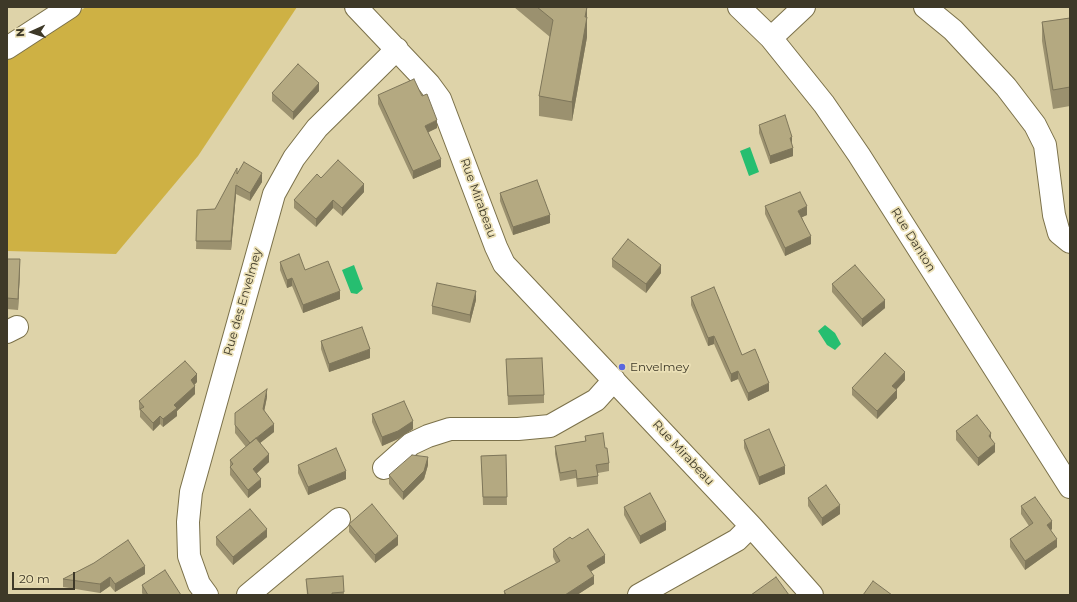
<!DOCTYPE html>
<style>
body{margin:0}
#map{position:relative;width:1077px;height:602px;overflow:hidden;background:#ded3a9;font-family:Montserrat,sans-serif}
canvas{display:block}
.frame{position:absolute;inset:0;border:8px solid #3e3928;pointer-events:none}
.north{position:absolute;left:12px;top:12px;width:40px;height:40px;-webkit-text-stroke:3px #ebe0b6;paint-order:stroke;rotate:267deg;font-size:11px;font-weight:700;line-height:16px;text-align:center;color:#3e3928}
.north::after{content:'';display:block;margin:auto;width:14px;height:18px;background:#3e3928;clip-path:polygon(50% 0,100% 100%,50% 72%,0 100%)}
.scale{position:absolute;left:12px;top:572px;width:63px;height:18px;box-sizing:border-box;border:2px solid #3e3928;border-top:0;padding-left:5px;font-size:12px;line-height:14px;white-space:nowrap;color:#3e3928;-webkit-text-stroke:3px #ebe0b6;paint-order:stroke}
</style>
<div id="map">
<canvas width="1077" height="602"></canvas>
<div class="frame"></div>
<div class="north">N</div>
<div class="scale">20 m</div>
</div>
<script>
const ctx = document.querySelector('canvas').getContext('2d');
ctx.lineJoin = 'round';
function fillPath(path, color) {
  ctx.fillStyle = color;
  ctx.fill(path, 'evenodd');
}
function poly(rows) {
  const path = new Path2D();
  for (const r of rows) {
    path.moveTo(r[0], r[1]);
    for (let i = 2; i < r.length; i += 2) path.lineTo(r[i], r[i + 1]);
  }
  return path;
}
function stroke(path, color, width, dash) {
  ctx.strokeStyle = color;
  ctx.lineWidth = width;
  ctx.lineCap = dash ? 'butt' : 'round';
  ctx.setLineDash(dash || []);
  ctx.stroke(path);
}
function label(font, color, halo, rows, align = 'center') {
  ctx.font = font + ' Montserrat,sans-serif';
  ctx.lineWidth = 3.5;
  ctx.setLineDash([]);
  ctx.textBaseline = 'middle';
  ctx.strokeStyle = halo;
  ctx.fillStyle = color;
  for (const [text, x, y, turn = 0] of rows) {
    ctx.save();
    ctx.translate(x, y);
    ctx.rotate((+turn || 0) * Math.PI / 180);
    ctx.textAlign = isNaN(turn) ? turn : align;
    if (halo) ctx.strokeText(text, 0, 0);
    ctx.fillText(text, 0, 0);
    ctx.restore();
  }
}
const green = poly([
 [86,7,297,7,198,156,116,254,7,251,7,59]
]);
const water = poly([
 [750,147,759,172,749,176,740,151],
 [354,265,363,289,357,294,351,293,342,270],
 [825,325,835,333,841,344,835,350,827,345,818,331]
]);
const minor = poly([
 [356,7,429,84,440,99,496,247,504,264,751,526,812,595],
 [739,7,771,38,824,104,859,155,1070,487],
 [925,7,953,30,1006,87,1035,125,1045,145,1054,215,1059,233,1070,242],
 [771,38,804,7],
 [7,48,70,7],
 [7,332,17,327],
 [384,468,411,444,428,436,450,429,518,429,550,426,596,400,614,380],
 [207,595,199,584,189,556,188,522,191,492,274,194,294,158,317,128,397,49],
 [248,595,339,519],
 [639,595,737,540,751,526]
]);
const wall = poly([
 [514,7,587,7,587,37,572,121,539,116,539,96,550,37],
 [1070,18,1070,106,1053,109,1042,41,1042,22],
 [319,91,293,120,272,101,272,93],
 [378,95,437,128,428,132,441,167,413,179,378,104],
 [759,125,792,145,793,156,770,164,759,133],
 [237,173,262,182,250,201,236,194,231,250,196,249,197,210,215,209],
 [321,178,364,192,342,216,333,208,316,227,294,208,294,200],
 [500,193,550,223,513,235,500,201],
 [765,206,807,215,802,217,811,244,785,256,765,214],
 [7,259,20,270,18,310,7,309],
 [612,259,661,273,646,293,612,267],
 [280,262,305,270,340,299,303,313,292,286,287,288,280,270],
 [832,284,885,308,862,327,832,292],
 [691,297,742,355,769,391,748,401,738,379,731,382,714,344,708,346,691,305],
 [476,300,470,323,432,314,432,306],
 [321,341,370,358,329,372,321,349],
 [506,359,544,395,544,403,508,405],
 [905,380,896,390,897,398,877,419,852,395,852,388],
 [197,382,194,385,195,394,177,411,177,416,163,427,160,424,153,431,140,417,140,411,139,409,139,401],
 [267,397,264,411,274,432,260,443,269,462,256,473,261,487,248,498,230,475,230,460,246,447,235,433,235,413],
 [372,414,413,429,398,439,382,446,372,422],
 [956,431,991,439,995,452,978,466,956,440],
 [585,436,605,448,609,463,609,471,598,473,598,484,577,487,576,478,560,481,555,454,555,446,585,441],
 [744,440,785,474,759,485,744,448],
 [506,455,507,505,483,505,481,456],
 [298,465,346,479,308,495,298,473],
 [428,465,424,479,403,500,389,484,389,475],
 [808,498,840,514,822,526,808,506],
 [1021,506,1052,529,1051,530,1057,547,1025,570,1010,547,1010,539,1029,526,1021,514],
 [624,507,666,530,640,544,624,515],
 [349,524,398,545,375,563,349,532],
 [216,537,267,537,233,565,216,545],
 [572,539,605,563,591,571,594,584,577,595,504,595,504,591,556,563,553,557,553,549],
 [145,574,115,592,110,586,100,593,63,587,63,579],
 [343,576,344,595,307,595,306,579],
 [142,585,181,595,143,595,142,593]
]);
const shadedWall = poly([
 [587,7,587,37,572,121,572,102],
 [319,83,319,91,293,120,293,112],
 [437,120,437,128,425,134,425,126],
 [792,137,792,145,790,138],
 [793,148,793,156,770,164,770,156],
 [441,159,441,167,413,179,413,171],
 [262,173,262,182,250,201,250,193],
 [364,184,364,192,342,216,342,208],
 [236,185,236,194,231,250,231,241],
 [333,200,333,208,316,227,316,219],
 [807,206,807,215,798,219,798,211],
 [550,215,550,223,513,235,513,227],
 [811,236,811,244,785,256,785,248],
 [20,259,20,270,18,310,18,299],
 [661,265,661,273,646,293,646,284],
 [292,278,292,286,287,288,287,280],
 [340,291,340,299,303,313,303,305],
 [476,291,476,300,470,323,470,315],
 [885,300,885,308,862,327,862,319],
 [714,336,714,344,708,346,708,338],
 [370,349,370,358,329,372,329,364],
 [738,371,738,379,731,382,731,374],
 [905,372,905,380,892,394,892,386],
 [197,374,197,382,191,388,191,380],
 [769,383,769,391,748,401,748,393],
 [195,386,195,394,177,411,177,416,163,427,163,419,174,405],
 [267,389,267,397,263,417,263,409],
 [897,390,897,398,877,419,877,411],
 [160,416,160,424,153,431,153,423],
 [413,421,413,429,398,439,382,446,382,437],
 [274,424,274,432,250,451,250,443],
 [991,433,991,441,989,436],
 [995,444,995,452,978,466,978,458],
 [269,454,269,462,253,477,253,469],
 [428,457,428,465,424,479,403,500,403,492],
 [785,466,785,474,759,485,759,477],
 [346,471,346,479,308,495,308,487],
 [261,479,261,487,248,498,248,490],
 [840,505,840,514,822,526,822,518],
 [1052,521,1052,529,1047,533,1047,525],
 [666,522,666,530,640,544,640,536],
 [267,529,267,537,233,565,233,557],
 [398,536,398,545,375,563,375,555],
 [1057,539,1057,547,1025,570,1025,561],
 [605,555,605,563,587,574,587,566],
 [145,566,145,574,115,592,115,584],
 [594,576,594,584,577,595,565,595],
 [110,577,110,586,100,593,100,584]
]);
const building = poly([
 [537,7,587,7,585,17,587,17,572,102,539,96,553,20,537,7],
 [1070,18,1070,87,1053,90,1042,22,1070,18],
 [298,64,319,83,293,112,272,93,298,64],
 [414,79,422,96,427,94,437,120,425,126,441,159,413,171,378,95,414,79],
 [785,115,792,137,790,138,793,148,770,156,759,125,785,115],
 [338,160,364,184,342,208,333,200,316,219,294,200,317,174,321,178,338,160],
 [244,162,262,173,250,193,236,185,231,241,196,241,197,210,215,209,237,168,237,174,244,162],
 [537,180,550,215,513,227,500,193,537,180],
 [800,192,807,206,798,211,811,236,785,248,765,206,800,192],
 [628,239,661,265,646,284,612,259,628,239],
 [299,254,305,270,328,261,340,291,303,305,292,278,287,280,280,262,299,254],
 [7,259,20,259,18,299,7,298,7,259],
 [855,265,885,300,862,319,832,284,855,265],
 [437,283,476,291,470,315,432,306,437,283],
 [714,287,742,355,755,349,769,383,748,393,738,371,731,374,714,336,708,338,691,297,714,287],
 [362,327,370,349,329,364,321,341,362,327],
 [885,353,905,372,892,386,897,390,877,411,852,388,885,353],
 [542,358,544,395,508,396,506,359,542,358],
 [185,361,197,374,191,380,195,386,174,405,177,408,163,419,160,416,153,423,140,409,144,407,139,401,185,361],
 [267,389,263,409,274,424,250,443,235,425,235,413,267,389],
 [404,401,413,421,398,431,382,437,372,414,404,401],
 [977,415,991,433,989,436,995,444,978,458,956,431,977,415],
 [769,429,785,466,759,477,744,440,769,429],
 [603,433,605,448,607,448,609,463,596,465,598,476,577,479,576,470,560,473,555,446,586,441,585,436,603,433],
 [256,438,269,454,253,469,261,479,248,490,230,467,233,464,230,460,256,438],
 [336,448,346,471,308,487,298,465,336,448],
 [412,455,428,457,424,471,403,492,389,475,412,455],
 [506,455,507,497,483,497,481,456,506,455],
 [826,485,840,505,822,518,808,498,826,485],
 [650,493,666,522,640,536,624,507,650,493],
 [1035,497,1052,521,1047,525,1057,539,1025,561,1010,539,1033,523,1021,506,1035,497],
 [372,504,398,536,375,555,349,524,372,504],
 [250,509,267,529,233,557,216,537,250,509],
 [588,529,605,555,587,566,594,576,565,595,506,595,504,591,560,561,553,549,570,537,572,539,588,529],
 [128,540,145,566,115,584,110,577,100,584,63,579,94,563,128,540],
 [165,570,181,595,148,595,142,585,165,570],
 [343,576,344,592,332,593,332,595,308,595,306,579,343,576],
 [776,577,789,595,751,595,776,577],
 [873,581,892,595,863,595,873,581]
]);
const markers = [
 [622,367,4,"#5a67de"]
];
const streetNames = [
 ["Rue Mirabeau",478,198,70],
 ["Rue Danton",913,240,58],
 ["Rue des Envelmey",243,302,-74],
 ["Rue Mirabeau",683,453,47]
];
const poiNames = [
 ["Envelmey",630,367]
];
fillPath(green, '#ceb144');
fillPath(water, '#26be70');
stroke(minor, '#7b714a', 24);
stroke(minor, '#fff', 22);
fillPath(wall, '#9b916f');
fillPath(shadedWall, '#7e765a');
fillPath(building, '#b4a981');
stroke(building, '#7e765a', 1);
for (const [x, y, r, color] of markers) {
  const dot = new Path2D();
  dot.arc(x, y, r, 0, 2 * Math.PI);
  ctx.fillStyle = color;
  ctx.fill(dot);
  stroke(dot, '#ebe0b6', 1.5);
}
label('12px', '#3e3928', '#ebe0b6', streetNames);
label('12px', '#3e3928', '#ebe0b6', poiNames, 'left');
</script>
